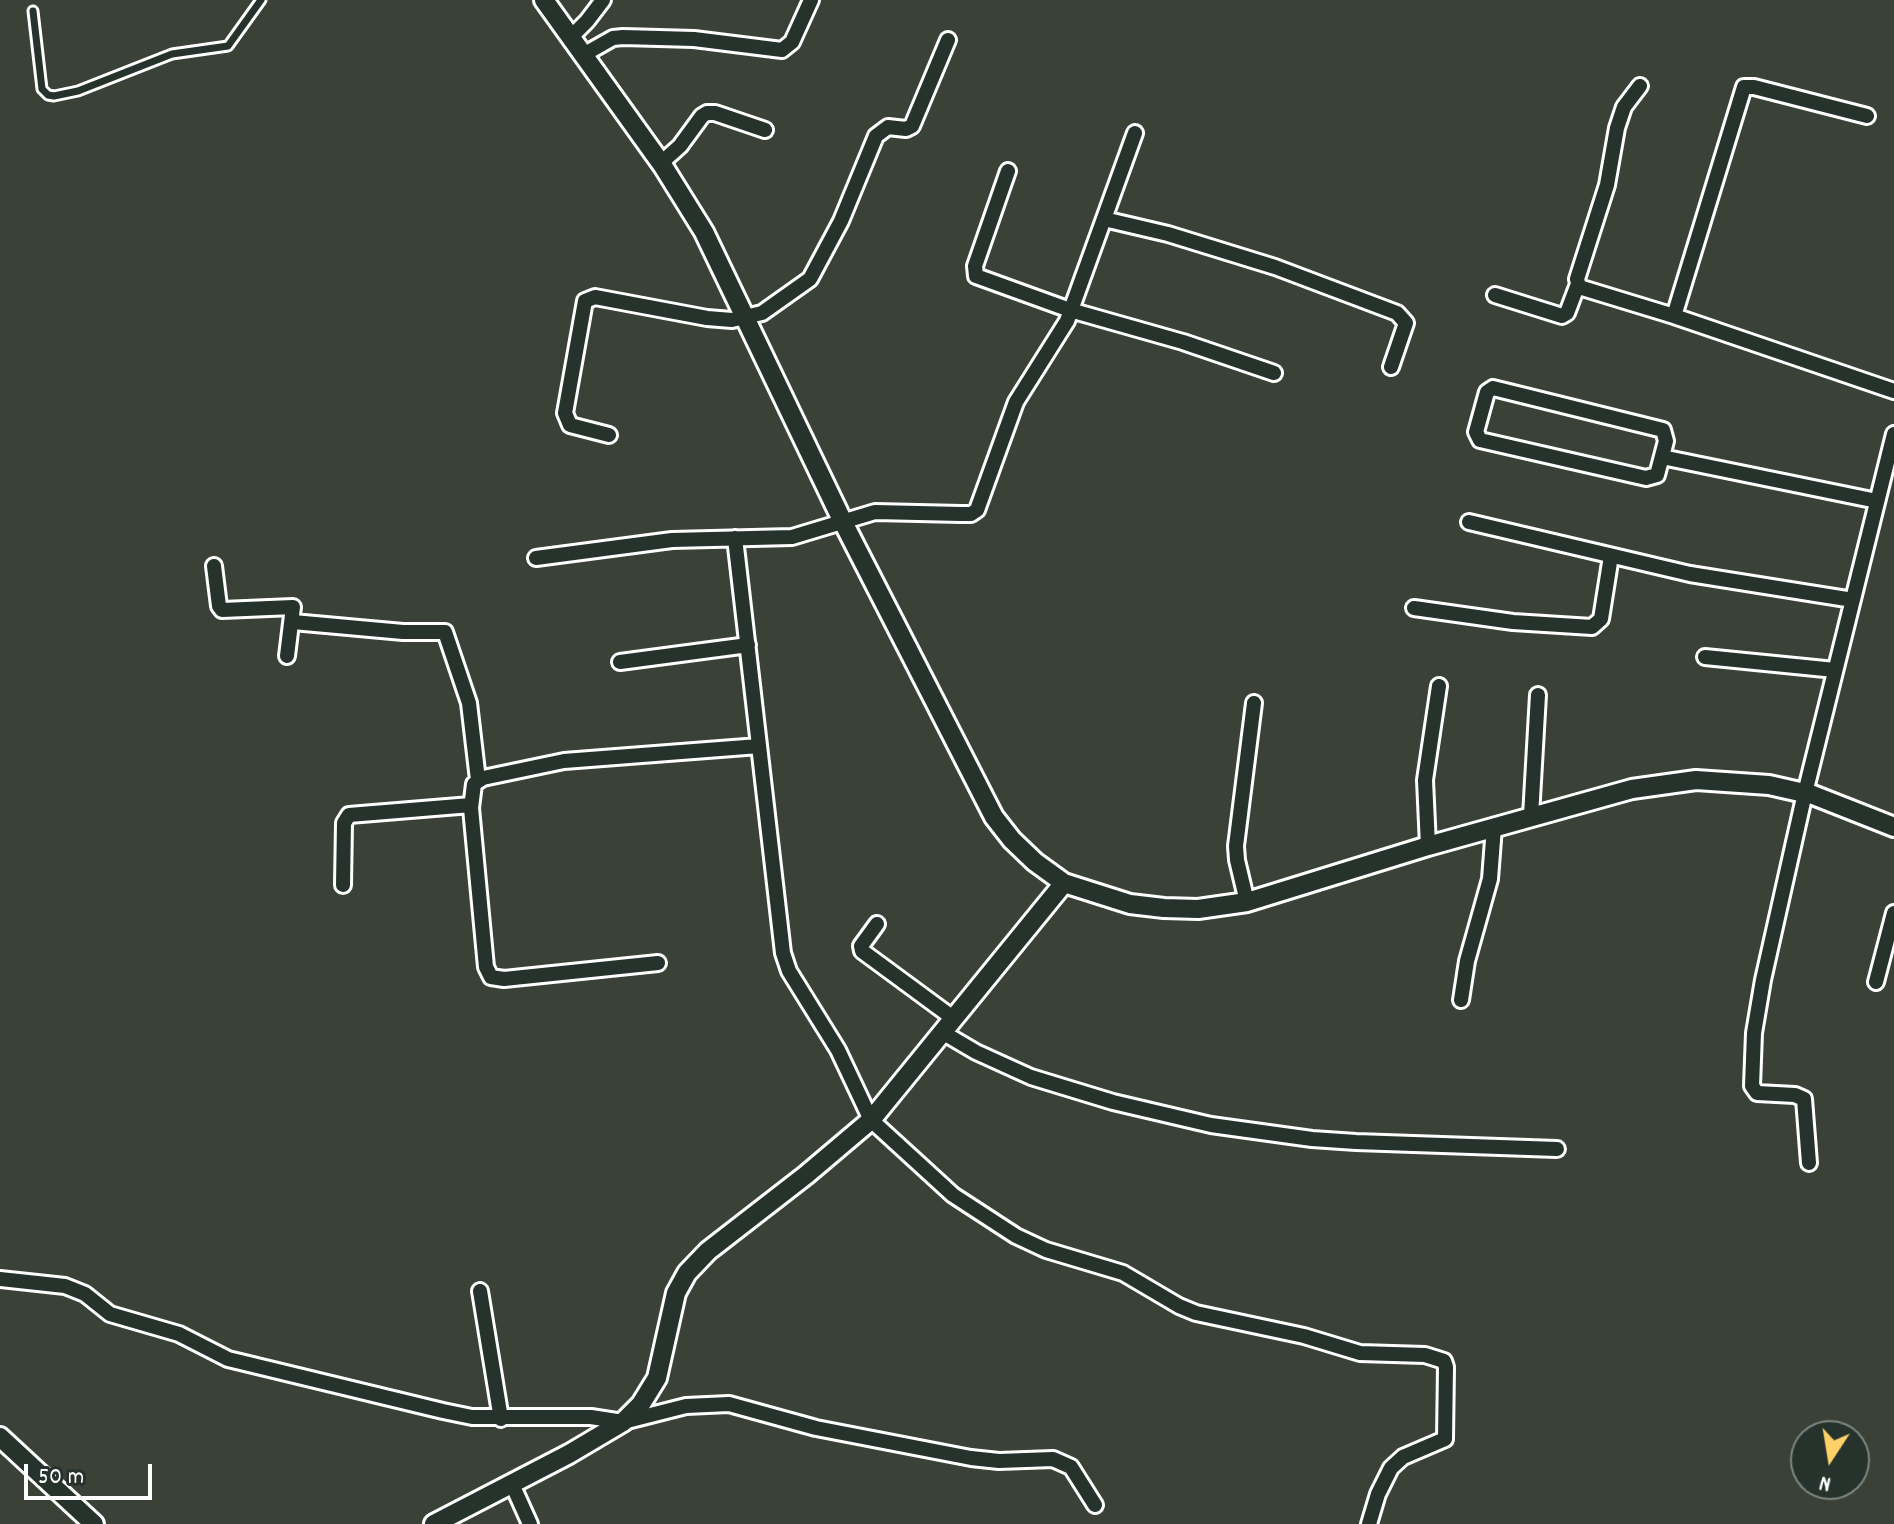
<!DOCTYPE html>
<style>
body{margin:0}
#map{position:relative;width:1894px;height:1524px;overflow:hidden;background:#3a4238;font-family:Dekko,sans-serif}
canvas{display:block}
.north{position:absolute;left:1790px;top:1420px;width:80px;height:80px;box-sizing:border-box;background:#26332d;border:2px solid #7d8581;border-radius:50%;rotate:192deg;font-size:22px;font-weight:700;line-height:32px;text-align:center;color:#fff}
.north::after{content:'';display:block;margin:auto;width:28px;height:36px;background:#ffd166;clip-path:polygon(50% 0,100% 100%,50% 72%,0 100%)}
.scale{position:absolute;left:24px;top:1464px;width:128px;height:36px;box-sizing:border-box;border:4px solid #fff;border-top:0;padding-left:10px;font-size:24px;line-height:28px;white-space:nowrap;color:#fff;-webkit-text-stroke:6px #26332d;paint-order:stroke}
</style>
<div id="map">
<canvas width="1894" height="1524"></canvas>
<div class="north">N</div>
<div class="scale">50 m</div>
</div>
<script>
const ctx = document.querySelector('canvas').getContext('2d');
ctx.lineJoin = 'round';
function poly(rows) {
  const path = new Path2D();
  for (const r of rows) {
    path.moveTo(r[0], r[1]);
    for (let i = 2; i < r.length; i += 2) path.lineTo(r[i], r[i + 1]);
  }
  return path;
}
function stroke(path, color, width, dash) {
  ctx.strokeStyle = color;
  ctx.lineWidth = width;
  ctx.lineCap = dash ? 'butt' : 'round';
  ctx.setLineDash(dash || []);
  ctx.stroke(path);
}
const service = poly([
 [33,11,42,89,48,95,54,96,78,91,172,54,228,46,261,0]
]);
const minor = poly([
 [571,37,587,21,603,0],
 [583,55,613,38,623,37,694,39,782,50,792,42,811,0],
 [1640,86,1624,107,1617,128,1607,185,1577,279,1579,287,1674,316,1894,391],
 [661,163,680,146,702,116,707,113,715,113,765,130],
 [1008,171,975,266,976,276,1070,310,1183,342,1274,373],
 [1104,219,1168,234,1275,267,1397,313,1406,323,1391,367],
 [1495,295,1562,316,1567,313,1578,284],
 [1674,316,1744,87,1754,87,1867,116],
 [1493,388,1663,430,1666,441,1657,475,1646,478,1480,440,1476,432,1487,392,1493,388],
 [609,435,570,425,565,413,585,301,595,297,707,318,732,320,762,313,810,279,841,221,876,136,888,127,906,129,912,126,948,40],
 [1662,457,1877,501],
 [1469,522,1690,574,1853,600],
 [735,538,783,953,789,971,838,1050,871,1120,953,1195,1016,1236,1046,1250,1123,1273,1179,1306,1196,1313,1304,1336,1360,1353,1425,1355,1444,1361,1446,1367,1445,1439,1403,1457,1391,1468,1378,1494,1369,1524],
 [536,558,672,540,792,537,875,512,961,514,971,514,977,510,1016,402,1067,321,1135,133],
 [214,566,219,606,222,610,293,607,287,656],
 [1414,608,1513,622,1592,627,1601,619,1611,556],
 [293,622,403,632,445,632,469,703,478,780],
 [1705,657,1835,670],
 [620,662,748,645],
 [1531,816,1538,695],
 [1428,846,1425,780,1439,686],
 [343,885,344,823,349,815,471,805],
 [1247,902,1237,860,1236,846,1254,703],
 [877,924,861,946,862,951,953,1018],
 [658,963,504,979,491,977,486,967,471,808,474,784,483,778,564,761,759,746],
 [1876,982,1894,913],
 [1461,1000,1467,961,1490,879,1494,827],
 [942,1032,976,1052,1031,1077,1113,1102,1211,1125,1312,1139,1356,1142,1557,1149],
 [1809,1163,1804,1099,1795,1095,1757,1093,1752,1086,1754,1033,1763,980,1805,793,1894,434],
 [0,1279,65,1286,85,1294,110,1314,179,1334,228,1359,443,1411,472,1417,591,1417,623,1422,686,1406,729,1404,816,1428,971,1458,999,1461,1053,1459,1071,1467,1095,1505],
 [480,1291,501,1419],
 [512,1484,530,1524]
]);
const tertiary = poly([
 [544,0,663,166,704,232,843,522,994,817,1012,840,1035,862,1064,883,1130,904,1164,908,1198,909,1247,902,1428,846,1632,789,1696,780,1769,785,1813,795,1894,827],
 [0,1437,94,1524],
 [434,1524,569,1454,623,1422,641,1404,657,1378,676,1293,687,1273,708,1251,806,1175,871,1120,1064,883]
]);
stroke(service, '#fff', 13);
stroke(minor, '#fff', 20);
stroke(tertiary, '#fff', 24);
stroke(service, '#26332d', 7);
stroke(minor, '#26332d', 14);
stroke(tertiary, '#26332d', 18);
</script>
